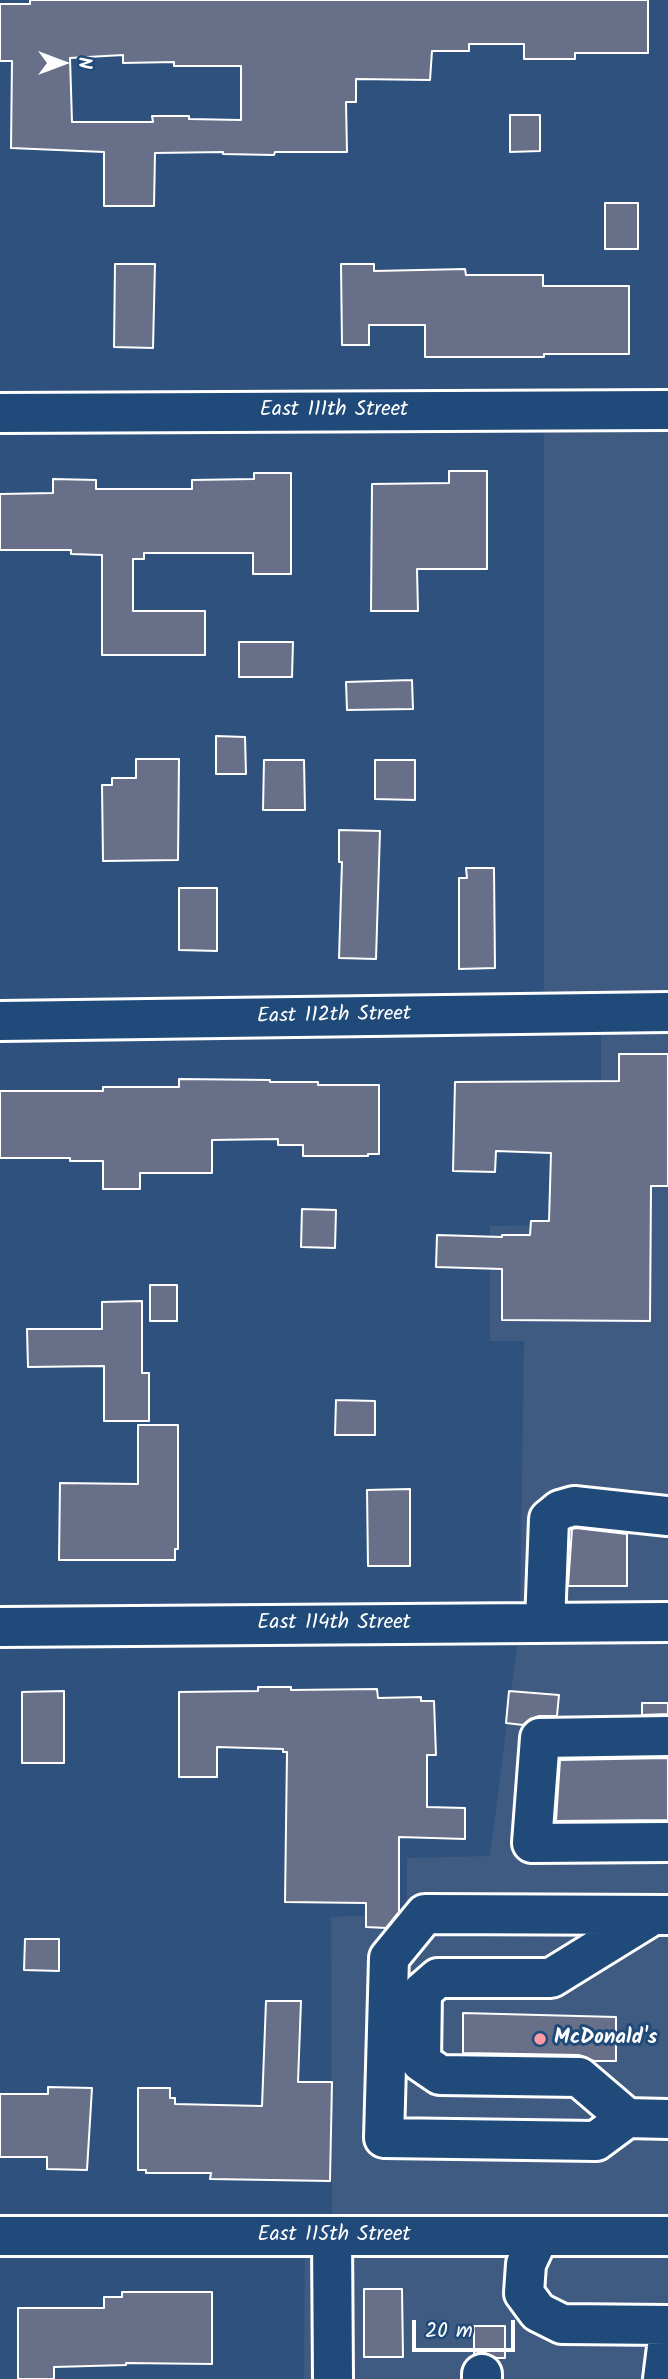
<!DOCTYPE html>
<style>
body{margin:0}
#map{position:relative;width:668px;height:2379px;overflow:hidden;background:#2e527d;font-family:Kalam,sans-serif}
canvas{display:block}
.north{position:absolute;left:28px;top:28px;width:70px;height:70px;-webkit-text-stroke:5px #1f4a7a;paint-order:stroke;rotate:90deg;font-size:19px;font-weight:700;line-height:28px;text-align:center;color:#fff}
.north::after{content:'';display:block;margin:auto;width:24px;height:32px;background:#fff;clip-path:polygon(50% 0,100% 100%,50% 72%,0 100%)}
.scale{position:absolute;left:412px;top:2320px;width:103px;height:32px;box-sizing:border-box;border:4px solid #fff;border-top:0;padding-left:9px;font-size:21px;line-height:24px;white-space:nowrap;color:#fff;-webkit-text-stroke:5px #1f4a7a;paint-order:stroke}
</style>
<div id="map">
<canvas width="668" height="2379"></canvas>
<div class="north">N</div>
<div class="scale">20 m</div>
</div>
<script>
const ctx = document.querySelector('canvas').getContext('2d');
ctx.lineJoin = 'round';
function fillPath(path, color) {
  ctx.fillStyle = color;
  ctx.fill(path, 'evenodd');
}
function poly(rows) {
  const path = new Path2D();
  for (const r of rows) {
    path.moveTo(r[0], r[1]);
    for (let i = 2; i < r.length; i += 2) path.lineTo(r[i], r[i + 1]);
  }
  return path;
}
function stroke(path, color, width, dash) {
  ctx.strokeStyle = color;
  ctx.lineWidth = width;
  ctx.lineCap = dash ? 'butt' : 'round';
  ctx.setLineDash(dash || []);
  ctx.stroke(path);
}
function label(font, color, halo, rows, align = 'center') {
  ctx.font = font + ' Kalam,sans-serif';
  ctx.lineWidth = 6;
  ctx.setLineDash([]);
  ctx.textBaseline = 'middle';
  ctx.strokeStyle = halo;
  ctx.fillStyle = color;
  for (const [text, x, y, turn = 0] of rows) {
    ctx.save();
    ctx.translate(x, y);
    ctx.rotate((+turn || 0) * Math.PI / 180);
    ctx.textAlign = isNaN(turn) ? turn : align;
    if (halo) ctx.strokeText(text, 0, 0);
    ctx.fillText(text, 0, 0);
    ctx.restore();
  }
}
const built = poly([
 [544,410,668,410,668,2379,304,2379,305,2236,332,2235,331,1917,407,1914,407,1858,490,1856,520,1623,524,1341,490,1341,490,1226,601,1225,601,1013,544,1014]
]);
const building = poly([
 [30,0,648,0,648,53,575,53,575,59,524,59,524,44,469,44,469,51,432,51,430,80,356,79,356,102,346,102,347,152,275,152,274,155,223,154,223,152,155,153,154,206,104,206,104,152,11,148,12,61,0,61,0,4,30,4,30,0],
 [123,55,123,63,174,62,174,66,241,66,241,120,189,119,189,116,152,116,153,122,72,122,70,58,123,55],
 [510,115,540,115,540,151,510,152,510,115],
 [605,203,638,203,638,249,605,249,605,203],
 [115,264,155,264,153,348,114,347,115,264],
 [341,264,374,264,374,271,465,269,466,275,543,275,543,286,629,286,629,354,544,354,544,357,425,357,425,325,369,325,369,345,342,345,341,264],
 [449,471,487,471,487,569,417,569,418,611,371,611,372,484,449,483,449,471],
 [254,473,291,473,291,574,253,574,253,553,144,553,144,559,133,559,133,611,205,611,205,655,102,655,102,555,71,554,71,550,0,550,0,494,53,493,53,479,96,480,96,489,192,489,192,480,254,479,254,473],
 [239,642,293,642,292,677,239,677,239,642],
 [412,680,413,709,347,710,346,682,412,680],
 [216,736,245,737,246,774,216,774,216,736],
 [136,759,179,759,178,860,103,861,102,785,112,785,112,778,136,778,136,759],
 [264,760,304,760,305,810,263,810,264,760],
 [375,760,415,760,415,800,375,799,375,760],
 [339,830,380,831,376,959,339,958,342,862,339,862,339,830],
 [466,868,494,868,495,968,459,969,459,878,467,878,466,868],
 [179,888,217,888,217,951,179,950,179,888],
 [619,1054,668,1054,668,1186,651,1186,650,1321,502,1320,502,1269,436,1267,437,1235,502,1237,502,1235,530,1235,531,1221,549,1221,551,1153,496,1151,495,1172,453,1171,455,1082,619,1081,619,1054],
 [179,1079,270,1080,270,1082,318,1082,318,1085,379,1085,379,1154,368,1154,368,1156,303,1156,303,1145,278,1145,278,1139,212,1140,212,1173,140,1173,140,1189,103,1189,103,1161,70,1161,70,1158,0,1158,0,1091,103,1091,103,1087,179,1087,179,1079],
 [302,1209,336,1210,335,1248,301,1247,302,1209],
 [150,1285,177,1285,177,1321,150,1321,150,1285],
 [142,1301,142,1373,149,1373,149,1421,104,1421,104,1366,28,1367,27,1329,102,1329,102,1302,142,1301],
 [336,1400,375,1401,375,1435,335,1435,336,1400],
 [138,1425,178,1425,178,1549,175,1549,175,1560,59,1560,60,1483,138,1484,138,1425],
 [410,1489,410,1566,368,1566,367,1490,410,1489],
 [576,1528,627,1534,627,1586,568,1586,572,1529,576,1528],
 [258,1687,291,1687,291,1690,377,1689,378,1698,421,1697,421,1701,434,1701,436,1755,427,1755,427,1807,465,1808,465,1839,399,1837,399,1912,386,1928,366,1927,366,1903,285,1902,287,1752,283,1752,283,1749,217,1747,217,1777,179,1777,179,1692,258,1691,258,1687],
 [64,1691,64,1763,22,1763,22,1692,64,1691],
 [509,1691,559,1695,557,1716,539,1716,530,1719,523,1725,506,1723,509,1691],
 [642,1703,668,1703,668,1714,642,1715,642,1703],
 [668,1758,668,1820,556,1821,560,1760,668,1758],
 [25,1939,59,1939,59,1971,24,1970,25,1939],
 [266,2001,301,2001,298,2082,332,2082,330,2181,210,2179,211,2173,146,2173,146,2170,138,2170,138,2088,170,2088,170,2098,175,2098,175,2104,262,2106,266,2001],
 [463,2013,616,2017,616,2061,594,2061,579,2055,463,2053,463,2013],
 [48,2087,92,2088,87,2170,47,2169,47,2157,0,2157,0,2094,48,2094,48,2087],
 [364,2289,402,2289,403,2357,364,2357,364,2289],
 [122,2292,212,2292,212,2364,126,2363,126,2365,54,2367,54,2379,18,2379,18,2308,104,2308,104,2297,122,2297,122,2292],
 [474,2326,505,2326,505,2358,496,2358,483,2352,474,2354,474,2326]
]);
const minor = poly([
 [0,413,668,410],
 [0,1021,668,1012],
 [545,1623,549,1519,560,1510,574,1506,668,1516],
 [0,1627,668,1622],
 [668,1736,540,1738,532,1843,668,1842],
 [668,1915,425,1914,389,1958,384,2138,596,2141,627,2118,668,2119],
 [627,2118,579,2077,440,2075,421,2062,422,1992,438,1978,551,1978,653,1915],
 [0,2236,668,2236],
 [332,2236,333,2379],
 [539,2236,526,2264,524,2293,538,2312,562,2324,668,2325],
 [482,2374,482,2379],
 [663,2379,668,2339]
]);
const markers = [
 [540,2039,7,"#ff9aa2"]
];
const streetNames = [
 ["East 111th Street",334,411],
 ["East 112th Street",334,1017,-1],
 ["East 114th Street",334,1624],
 ["East 115th Street",334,2236]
];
const poiNames = [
 ["McDonald's",554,2039]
];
fillPath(built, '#3f5b81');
fillPath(building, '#687089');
stroke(building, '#fff', 2);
stroke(minor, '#fff', 44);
stroke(minor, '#1f4a7a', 38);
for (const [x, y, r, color] of markers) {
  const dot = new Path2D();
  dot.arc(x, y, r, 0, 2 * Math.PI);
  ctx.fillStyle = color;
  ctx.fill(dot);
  stroke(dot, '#1f4a7a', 2.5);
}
label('21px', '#fff', '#1f4a7a', streetNames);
label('bold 21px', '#fff', '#1f4a7a', poiNames, 'left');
</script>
